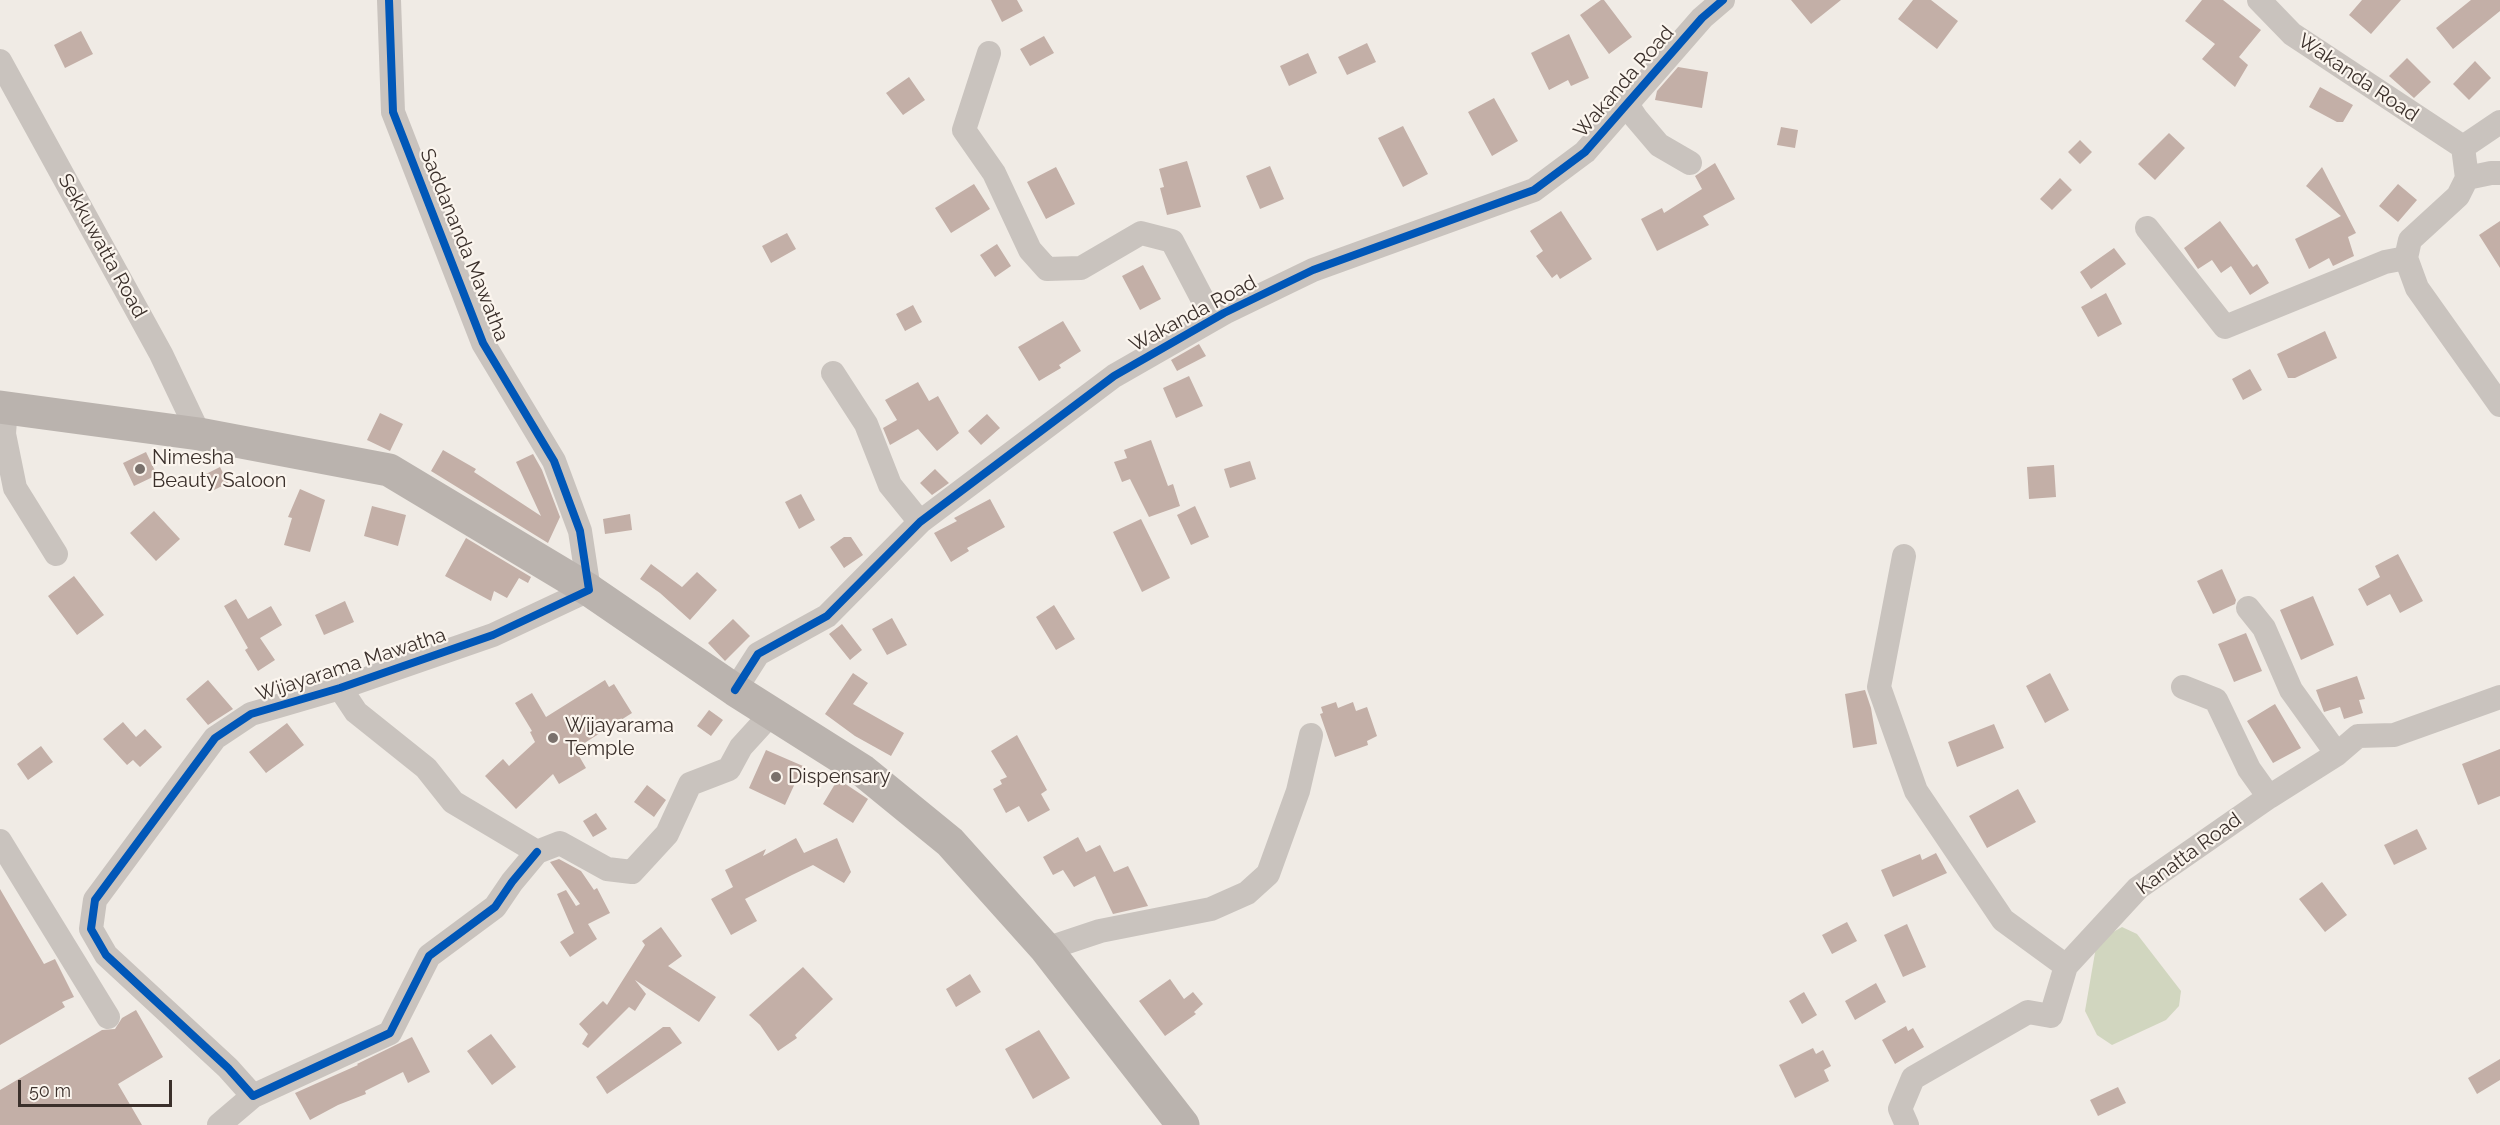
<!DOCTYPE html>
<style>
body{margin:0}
#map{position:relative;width:2500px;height:1125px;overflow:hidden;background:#f0ebe5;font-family:Raleway,sans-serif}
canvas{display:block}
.scale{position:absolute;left:18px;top:1080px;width:154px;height:27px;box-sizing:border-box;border:3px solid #3b302b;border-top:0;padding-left:8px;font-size:18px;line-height:21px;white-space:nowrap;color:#3b302b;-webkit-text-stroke:4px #fbf5ee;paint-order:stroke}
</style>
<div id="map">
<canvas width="2500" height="1125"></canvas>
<div class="scale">50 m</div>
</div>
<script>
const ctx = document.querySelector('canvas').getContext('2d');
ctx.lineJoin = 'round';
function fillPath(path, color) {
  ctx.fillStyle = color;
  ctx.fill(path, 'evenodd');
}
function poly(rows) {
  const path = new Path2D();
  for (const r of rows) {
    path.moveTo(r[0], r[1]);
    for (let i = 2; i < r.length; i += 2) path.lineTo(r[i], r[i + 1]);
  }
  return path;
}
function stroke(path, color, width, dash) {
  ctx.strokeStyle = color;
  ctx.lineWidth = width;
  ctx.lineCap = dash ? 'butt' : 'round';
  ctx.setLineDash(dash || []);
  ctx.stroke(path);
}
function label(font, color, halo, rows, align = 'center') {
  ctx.font = font + ' Raleway,sans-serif';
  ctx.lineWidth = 4.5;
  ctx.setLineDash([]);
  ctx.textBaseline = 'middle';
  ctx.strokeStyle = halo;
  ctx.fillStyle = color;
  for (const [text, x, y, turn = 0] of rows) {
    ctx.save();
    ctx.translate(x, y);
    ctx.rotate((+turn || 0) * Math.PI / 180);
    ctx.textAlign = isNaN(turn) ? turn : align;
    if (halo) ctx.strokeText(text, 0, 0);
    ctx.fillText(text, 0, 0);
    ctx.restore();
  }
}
const green = poly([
 [2122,927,2137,934,2181,991,2179,1006,2166,1020,2112,1045,2097,1035,2085,1011,2097,941]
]);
const building = poly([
 [991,0,1017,0,1023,11,1002,22],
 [1601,0,1604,0,1632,37,1609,54,1580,15],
 [1791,0,1841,0,1811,24],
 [1913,0,1931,0,1958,21,1937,49,1898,19],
 [2202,0,2223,0,2261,30,2239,57,2248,65,2235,87,2202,59,2215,44,2185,21],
 [2362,0,2401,0,2371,34,2349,15],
 [2471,0,2500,0,2500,11,2453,49,2436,28],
 [81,31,93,54,65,68,54,45],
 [1569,34,1589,78,1571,86,1568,80,1549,90,1531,53],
 [1044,36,1054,53,1030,66,1020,49],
 [1367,43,1376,62,1347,75,1338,57],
 [1308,53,1317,73,1289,86,1280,66],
 [2407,58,2431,82,2414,98,2389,76],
 [2475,61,2491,78,2469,100,2453,84],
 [1678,67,1708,72,1702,108,1655,100,1657,91],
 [909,77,925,100,903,115,886,93],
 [2320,87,2353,105,2343,122,2337,122,2309,107],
 [1494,98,1518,141,1492,156,1468,112],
 [1403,126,1428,174,1403,187,1378,138],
 [1781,127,1798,130,1795,148,1777,145],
 [2169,133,2185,148,2155,180,2138,164],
 [2080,140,2092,152,2080,164,2068,152],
 [1187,161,1201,207,1167,215,1160,188,1164,187,1159,169],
 [1715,163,1735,199,1703,216,1709,225,1657,251,1641,219,1662,208,1664,213,1702,189,1695,176],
 [1270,166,1284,199,1260,209,1246,176],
 [1056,167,1075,204,1046,219,1027,182],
 [2322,167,2356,233,2348,237,2354,256,2333,266,2329,258,2309,269,2295,239,2341,216,2306,186],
 [2060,178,2072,190,2052,210,2040,199],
 [974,184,990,209,951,233,935,208],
 [2398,184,2417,200,2398,222,2379,206],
 [1561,211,1592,259,1560,279,1557,274,1552,278,1536,256,1543,251,1530,231],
 [2220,221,2253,267,2257,264,2269,283,2250,295,2231,266,2221,273,2212,260,2198,269,2184,248],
 [2500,221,2500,268,2479,235],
 [787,233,796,249,771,263,762,246],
 [997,244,1011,266,995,277,980,255],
 [2114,248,2126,264,2091,289,2080,272],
 [1143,265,1161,299,1140,310,1122,276],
 [2106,293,2122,324,2098,337,2081,307],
 [913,305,922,322,905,331,896,314],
 [1063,321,1081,351,1059,365,1061,368,1039,381,1018,347],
 [2325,331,2337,358,2295,378,2288,378,2277,354],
 [1199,344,1206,356,1177,371,1171,360],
 [2250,369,2262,390,2243,400,2232,379],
 [1189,376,1203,406,1176,418,1163,388],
 [918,382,929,401,938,396,959,433,937,451,918,429,890,445,883,428,897,420,885,400],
 [380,413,403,424,390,451,367,440],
 [987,414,1000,428,981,445,968,431],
 [1151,440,1168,486,1173,484,1180,506,1149,517,1130,479,1122,482,1114,462,1127,458,1124,450],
 [443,450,476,469,474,472,541,516,516,462,533,454,542,470,560,517,548,543,431,471],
 [146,452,157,475,134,486,123,463],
 [1250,461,1256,479,1230,488,1224,469],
 [2054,465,2056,497,2029,499,2027,467],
 [220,467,228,483,212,491,204,475],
 [935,469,949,483,932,495,920,483],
 [300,489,325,500,310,552,284,545,292,518,288,517],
 [801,494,815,520,799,529,785,502],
 [990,499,1005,527,967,548,969,551,951,562,934,533,957,521,954,518],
 [372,506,406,515,398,546,364,536],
 [1195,506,1209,537,1191,545,1177,515],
 [154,511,180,539,156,561,130,533],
 [630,514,632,530,605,534,603,519],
 [1141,519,1170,578,1142,592,1113,532],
 [844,537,851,537,863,555,844,568,830,547],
 [466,538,531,577,528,583,519,578,507,598,494,591,491,601,445,576],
 [2398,554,2423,601,2400,613,2390,594,2367,606,2358,589,2380,577,2375,566],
 [651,564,682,587,697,572,717,590,690,620,660,593,640,579],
 [2222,569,2236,600,2235,604,2213,614,2197,581],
 [74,576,104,615,77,635,48,596],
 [2313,596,2334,645,2301,660,2280,610],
 [236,599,248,619,271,606,282,625,260,638,275,660,258,671,245,650,248,648,224,606],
 [345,601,354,622,324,635,315,615],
 [1054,605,1075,639,1056,650,1036,617],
 [892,618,907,645,887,655,872,629],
 [733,619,750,636,725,661,708,643],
 [842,624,862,650,850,660,829,634],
 [2246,633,2262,671,2234,682,2218,644],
 [853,673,868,683,853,704,904,733,891,756,855,736,825,714],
 [2050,673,2069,710,2045,723,2026,686],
 [2357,676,2365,699,2359,700,2363,713,2344,719,2340,707,2324,712,2316,690],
 [208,680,233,709,208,725,186,699],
 [605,680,609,687,614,684,632,713,575,749,586,768,559,784,553,774,516,809,485,776,503,759,509,766,535,742,530,732,532,731,515,703,532,693,546,717],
 [1865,690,1871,708,1877,744,1853,748,1845,694],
 [1336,702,1338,708,1353,702,1356,711,1367,707,1377,736,1367,741,1368,745,1335,757,1320,714,1323,713,1321,707],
 [2275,704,2301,748,2273,763,2247,721],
 [709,710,723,720,711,736,697,726],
 [123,722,136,737,145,729,162,747,140,767,133,760,127,765,103,739],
 [287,723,304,745,266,773,249,752],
 [1994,724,2004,748,1957,767,1948,742],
 [1017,735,1047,790,1041,794,1050,810,1028,822,1019,806,1006,813,993,789,1002,784,1000,780,1007,777,991,751],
 [41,746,53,762,28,780,17,764],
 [2500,749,2500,796,2478,805,2462,764],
 [766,750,803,766,785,805,749,788],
 [838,779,868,799,853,823,823,804],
 [647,785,666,800,654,817,634,802],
 [2018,789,2036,822,1987,848,1969,816],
 [596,813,607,829,593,837,583,821],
 [2417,829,2427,849,2394,865,2384,845],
 [1078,837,1086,852,1100,845,1114,872,1128,866,1148,906,1113,914,1095,876,1074,887,1063,870,1053,875,1043,857],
 [796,838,804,853,837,838,851,872,844,883,813,865,792,875,745,899,757,921,731,935,711,899,733,887,725,870,766,849,763,856],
 [1936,853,1947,873,1893,897,1881,870,1920,854,1922,860],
 [559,859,581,871,594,890,597,888,610,913,588,924,597,939,570,957,560,942,574,933,557,894,566,890,576,906,580,904,550,862],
 [2322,882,2347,915,2325,932,2299,899],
 [0,889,44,964,55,959,74,997,62,1002,65,1007,0,1045],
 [1847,922,1857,941,1832,954,1822,935],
 [1907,924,1926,967,1903,977,1884,935],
 [661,927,682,956,668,966,716,997,699,1022,635,980,646,994,635,1011,629,1007,588,1048,582,1044,588,1034,579,1024,603,1001,607,1005,645,945,642,941],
 [803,967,833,999,795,1035,797,1038,778,1051,760,1025,749,1015],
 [970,974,981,992,956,1007,946,989],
 [1170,979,1184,999,1193,992,1203,1004,1194,1012,1196,1014,1165,1036,1139,1001],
 [1876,983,1886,1002,1855,1020,1845,1001],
 [1804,992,1817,1015,1802,1024,1789,1001],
 [136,1010,163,1057,118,1084,142,1125,0,1125,0,1090,102,1030,115,1029,122,1018],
 [1906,1026,1908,1031,1913,1028,1924,1047,1895,1064,1882,1040],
 [663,1027,670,1027,682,1043,607,1094,596,1077],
 [1039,1030,1070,1078,1033,1099,1005,1049],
 [491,1034,516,1067,492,1085,467,1051],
 [412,1037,430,1072,408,1083,403,1072,365,1091,366,1094,338,1105,310,1120,295,1093,358,1065,357,1064],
 [1813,1048,1816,1054,1823,1050,1831,1066,1824,1070,1829,1081,1795,1098,1779,1065],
 [2500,1059,2500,1080,2477,1094,2468,1078],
 [2118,1087,2126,1103,2098,1116,2090,1100]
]);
const street = poly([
 [389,0,393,112,483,343,554,461,580,531,589,590,493,635,340,688,251,714,215,738,95,900,91,929,106,955,228,1068,253,1096,390,1033,429,956,495,907,512,882,537,852],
 [2259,0,2292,34,2463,147],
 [989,53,964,130,994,173,1030,250,1047,269,1081,268,1141,233,1172,241,1205,304,1224,313],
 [0,61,161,354,199,434],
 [1626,103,1636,118,1659,145,1690,163],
 [2500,122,2463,147,2467,178,2458,196,2410,240,2406,258,2417,288,2500,405],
 [2467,178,2491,173,2500,173],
 [2147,228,2225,327,2385,262,2406,258],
 [833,373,866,424,890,485,920,522],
 [6,406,4,434,15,488,56,554],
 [1904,556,1879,687,1916,791,2003,920,2066,966],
 [2248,608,2264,628,2291,690,2337,754],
 [2183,687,2216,700,2249,769,2269,797],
 [340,688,356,712,426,768,453,802,537,852,560,843,607,869,632,872,667,834,690,784,729,769,741,747,772,713],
 [735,690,758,654,827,616,920,522,1114,376,1224,313,1313,270,1534,190,1585,152,1702,18,1723,0],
 [0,841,108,1017],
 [1046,949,1100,931,1211,909,1247,893,1268,874,1298,791,1311,735],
 [219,1125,253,1096],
 [1907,1125,1900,1109,1913,1078,2028,1012,2051,1016,2066,966,2138,888,2269,797,2337,754,2358,736,2394,735,2500,697]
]);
const secondary = poly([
 [0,407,199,434,389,470,589,590,735,690,863,771,950,842,1046,949,1183,1125]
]);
const cycleway = poly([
 [389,0,393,112,483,343,554,461,580,531,589,590,493,635,340,688,251,714,215,738,95,900,91,929,106,955,228,1068,253,1096,390,1033,429,956,495,907,512,882,537,852],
 [735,690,758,654,827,616,920,522,1114,376,1224,313,1313,270,1534,190,1585,152,1702,18,1723,0]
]);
const markers = [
 [140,469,6,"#7a716c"],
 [553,738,6,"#7a716c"],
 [776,777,6,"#7a716c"]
];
const streetNames = [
 ["Wakanda Road",2358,78,34],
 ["Wakanda Road",1624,82,-49],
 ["Saddananda Mawatha",464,245,68],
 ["Sekkuwatta Road",102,246,61],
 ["Wakanda Road",1193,314,-28],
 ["Wijayarama Mawatha",351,665,-18],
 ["Kanatta Road",2189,854,-36]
];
const poiNames = [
 ["Nimesha",152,458],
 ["Beauty Saloon",152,481],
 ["Wijayarama",565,726],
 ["Temple",565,749],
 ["Dispensary",788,777]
];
fillPath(green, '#d1d6bf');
fillPath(building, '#c3afa7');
stroke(street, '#c9c3be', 24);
stroke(secondary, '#bab3ae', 33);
stroke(cycleway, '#0057b8', 8);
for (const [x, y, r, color] of markers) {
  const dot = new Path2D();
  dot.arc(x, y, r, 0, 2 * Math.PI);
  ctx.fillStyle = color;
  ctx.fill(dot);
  stroke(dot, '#fbf5ee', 2);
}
label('20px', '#3b302b', '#fbf5ee', streetNames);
label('20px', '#3b302b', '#fbf5ee', poiNames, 'left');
</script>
